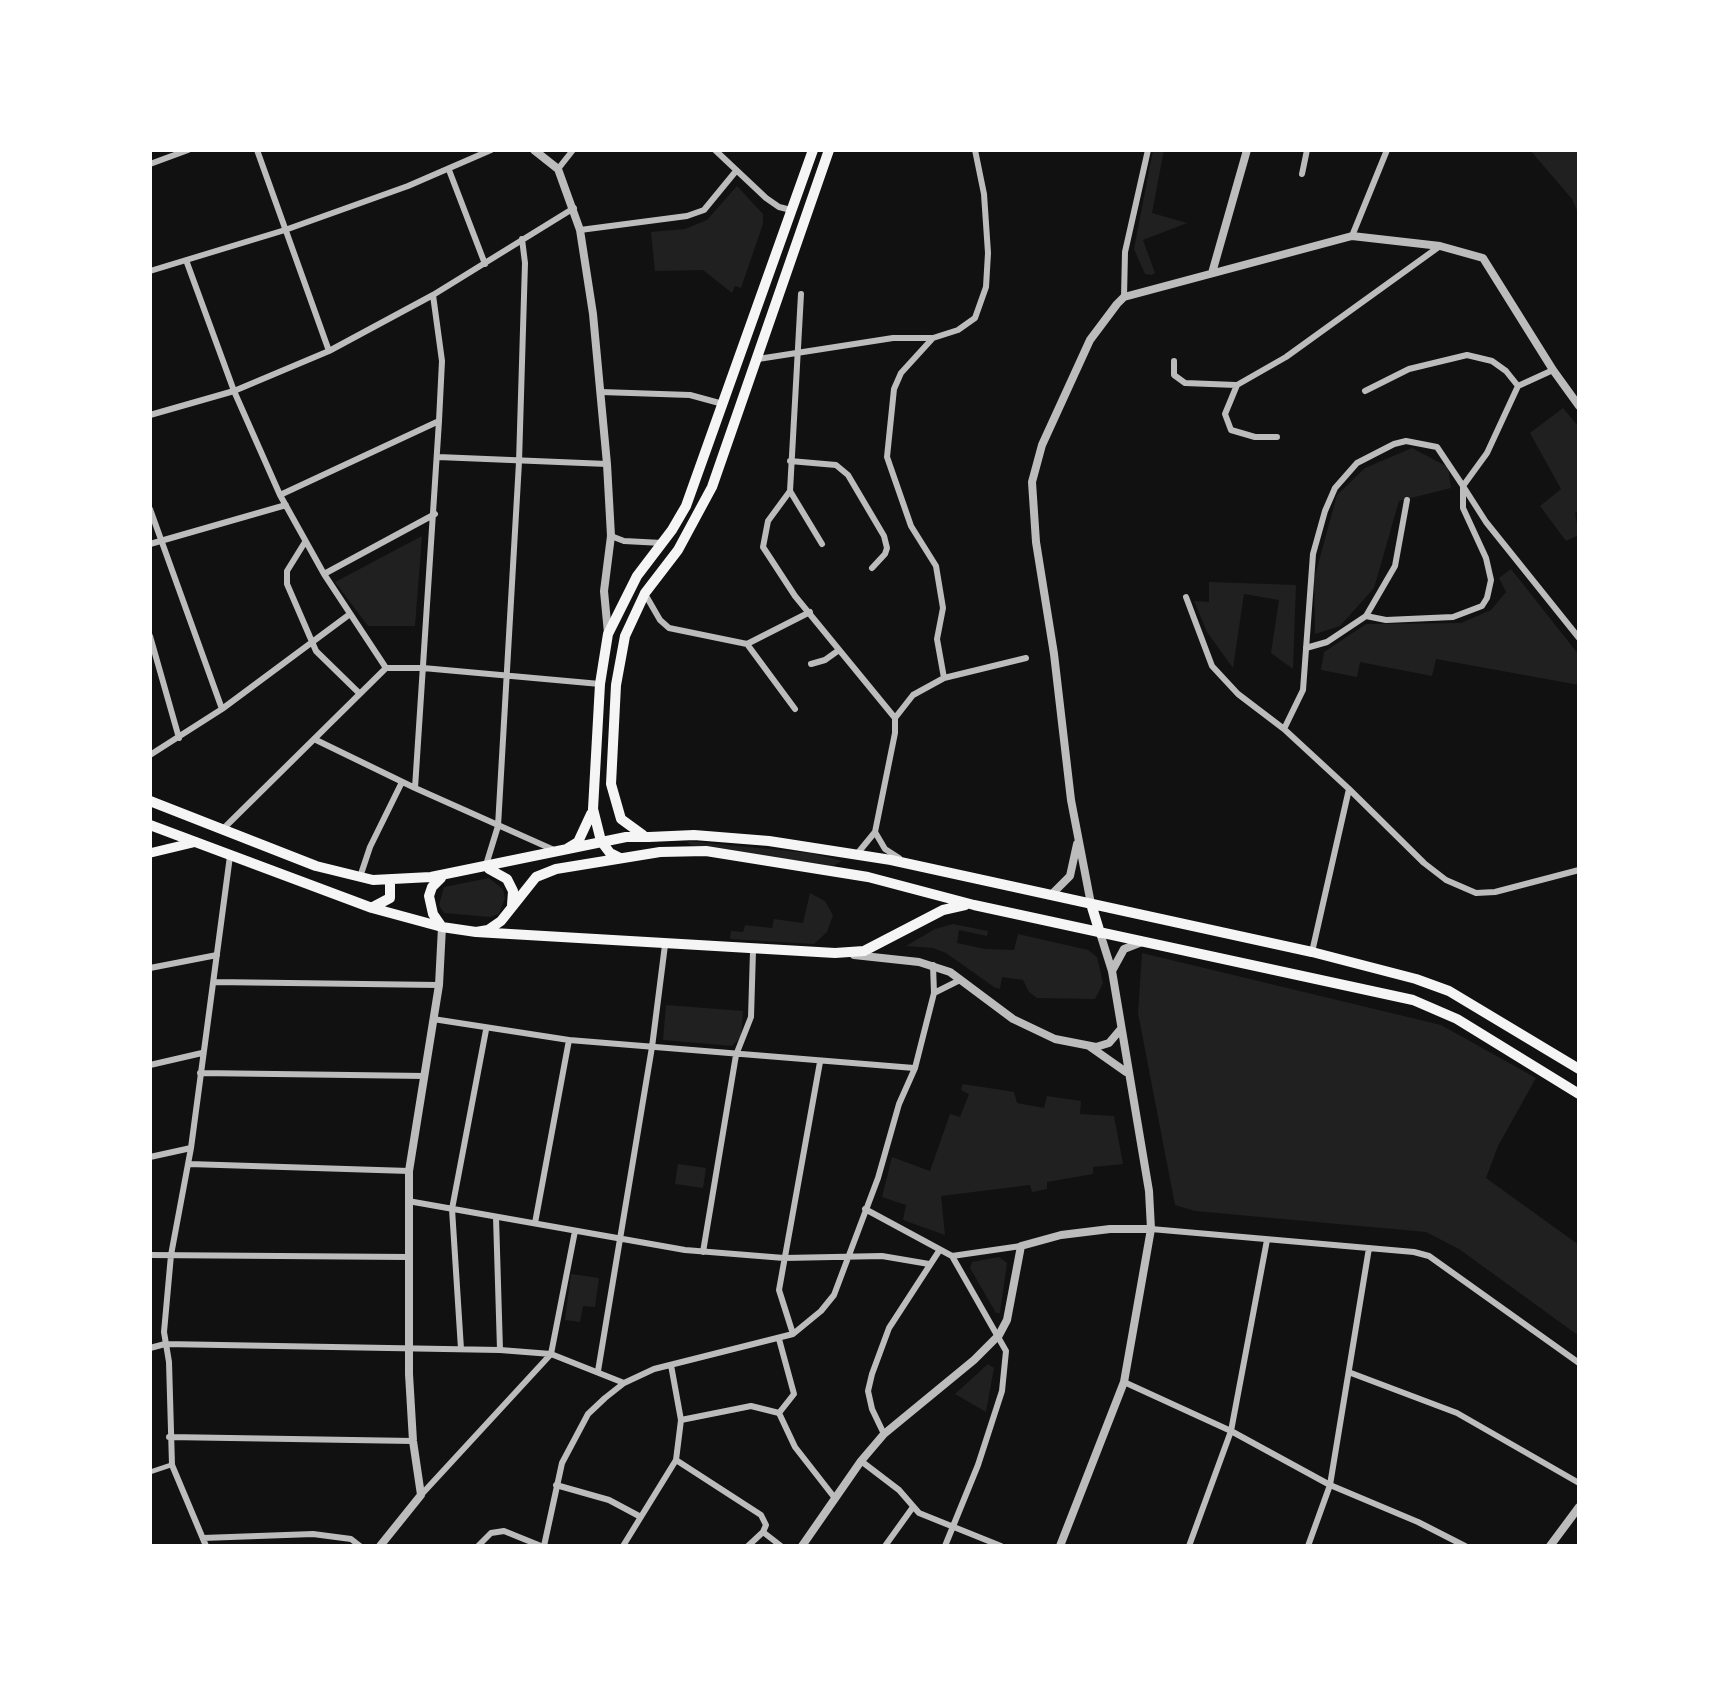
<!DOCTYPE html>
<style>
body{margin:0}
#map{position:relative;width:1729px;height:1696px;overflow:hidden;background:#111;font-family:Jost,sans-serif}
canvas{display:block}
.frame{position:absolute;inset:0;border:152px solid #fff;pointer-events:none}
</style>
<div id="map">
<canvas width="1729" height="1696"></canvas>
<div class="frame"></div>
</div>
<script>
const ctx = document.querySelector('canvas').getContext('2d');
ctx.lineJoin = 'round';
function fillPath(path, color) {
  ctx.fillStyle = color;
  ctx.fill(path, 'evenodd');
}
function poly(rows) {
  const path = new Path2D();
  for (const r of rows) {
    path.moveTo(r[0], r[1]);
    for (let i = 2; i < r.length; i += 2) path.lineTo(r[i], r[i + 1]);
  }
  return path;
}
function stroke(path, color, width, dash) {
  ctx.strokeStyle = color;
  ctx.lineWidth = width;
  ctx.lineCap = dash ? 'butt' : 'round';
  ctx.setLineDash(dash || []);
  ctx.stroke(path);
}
const green = poly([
 [1153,150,1164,150,1152,213,1187,223,1143,240,1155,273,1152,275,1145,274,1134,249],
 [1530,150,1579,150,1579,215,1572,199],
 [737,186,763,214,763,224,741,288,735,286,732,293,703,270,655,271,651,232,685,229,707,220],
 [1563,408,1579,427,1579,511,1575,513,1579,535,1566,541,1540,506,1561,489,1530,433],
 [1412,448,1448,467,1451,488,1399,501,1374,588,1340,626,1315,634,1314,579,1337,495,1365,468],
 [422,536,415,626,368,626,335,582],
 [1511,569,1579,655,1579,685,1436,659,1432,676,1360,662,1357,677,1321,670,1324,652,1366,624,1461,623,1491,610,1506,592,1499,578],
 [1209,582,1296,585,1293,669,1271,653,1279,600,1244,594,1233,668,1207,632,1194,601,1209,602],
 [686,841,810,853,842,861,833,866,691,845],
 [489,878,503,889,505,898,499,914,490,917,444,913,439,905,444,887],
 [810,893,825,901,833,915,827,932,814,944,730,939,731,931,743,932,745,925,772,928,774,919,803,923],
 [953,924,988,931,987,936,959,930,957,943,985,949,1014,950,1018,934,1088,950,1097,957,1103,983,1095,999,1037,998,1029,992,1023,980,1002,977,1000,989,994,987,946,953,933,948,906,946,935,929],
 [1142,953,1441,1025,1536,1078,1498,1146,1486,1178,1579,1245,1579,1336,1459,1249,1426,1232,1195,1211,1175,1205,1138,1013],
 [666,1005,743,1011,741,1037,732,1046,663,1040],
 [963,1084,1014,1092,1017,1103,1044,1108,1047,1096,1081,1101,1080,1114,1114,1116,1123,1164,1093,1167,1093,1174,1047,1182,1047,1189,1032,1192,1030,1185,941,1196,945,1235,903,1220,906,1205,882,1197,892,1157,930,1171,950,1114,960,1117,969,1094,961,1090],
 [678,1164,706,1168,703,1188,675,1184],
 [999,1257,1007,1263,1000,1313,996,1313,970,1268,972,1262],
 [571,1274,599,1278,595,1307,583,1306,580,1322,565,1320],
 [988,1364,994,1368,986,1412,955,1394]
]);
const pedestrian = poly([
 [150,1472,171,1465]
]);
const minor = poly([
 [257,150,329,351],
 [715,150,766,198,779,207,791,210],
 [150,164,188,150],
 [558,169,573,150],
 [449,170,485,264],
 [1302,174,1307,150],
 [580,230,687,216,704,210,736,171],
 [1352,236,1387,150],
 [186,260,234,391,280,495,324,574,386,668],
 [150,271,285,230,408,186,491,150],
 [801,294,790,491,768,521,763,547,795,596,895,718],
 [1124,297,1125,252,1148,150],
 [932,339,901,373,894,389,887,457,911,526,936,566,943,608,937,639,944,678],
 [758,359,893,338,933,338,958,330,975,318,986,287,988,253,984,194,975,150],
 [1174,361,1174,375,1185,383,1236,385],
 [1553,370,1518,386,1487,453,1463,486,1486,522,1579,638],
 [1365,391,1409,369,1467,355,1492,361,1506,371,1518,386],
 [601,392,690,395,723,404],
 [150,415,234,391,329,351,433,295,574,208],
 [1277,437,1255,437,1231,430,1225,414,1237,385,1286,357,1440,246],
 [438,457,607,464],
 [790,461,836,465,848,475,884,536,887,548,885,554,872,568],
 [790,491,822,544],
 [280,495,439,421],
 [150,509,222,709],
 [611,536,624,541,662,543],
 [305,542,287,571,287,584,316,651,359,693],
 [150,544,286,505],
 [324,574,435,514],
 [645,594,660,620,669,628,747,644,795,709],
 [1186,597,1212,666,1238,694,1284,729,1349,789],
 [150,636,179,738],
 [747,644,810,612],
 [1306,648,1327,642,1366,616,1395,566,1407,500],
 [811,664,825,660,839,650],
 [1284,729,1303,690,1313,554,1325,511,1335,488,1357,463,1394,444,1406,441,1437,447,1463,486,1463,508,1486,558,1491,580,1487,598,1482,606,1453,617,1386,620,1366,616],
 [314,739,415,788,554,850],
 [150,755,222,709,350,614],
 [415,788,439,421,442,361,433,295],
 [223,829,386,668,423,668,600,684],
 [875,832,885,849,899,858],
 [857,854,875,832,895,733,895,718,913,695,944,678,1026,658],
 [486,865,498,826,519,462,525,263,522,239],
 [360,877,370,847,402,782],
 [1312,952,1349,789,1424,863,1446,880,1476,893,1495,892,1579,870],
 [150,968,217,955],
 [214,982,439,985],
 [934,993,960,980],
 [433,1019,569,1040,914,1068],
 [150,1065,202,1053],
 [200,1073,425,1076],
 [150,1157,191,1148],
 [189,1164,409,1171],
 [408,1201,685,1250,784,1258,882,1256,929,1264],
 [865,1209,952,1256,1006,1351,1002,1391,978,1465,945,1546],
 [496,1217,500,1350],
 [535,1223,569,1040],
 [1151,1229,1414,1252,1429,1256,1579,1363],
 [703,1252,736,1055,751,1017,753,951],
 [150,1255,408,1257],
 [952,1256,1021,1246],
 [793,1334,779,1290,820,1062],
 [779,1339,794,1394,779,1413,795,1447,834,1497],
 [150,1348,165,1344,500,1350,551,1354,624,1383],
 [461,1349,452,1209,486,1030],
 [598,1371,652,1047,665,945],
 [1351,1373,1457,1413,1579,1483],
 [1124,1382,1231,1431,1330,1485,1418,1522,1465,1546],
 [681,1420,751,1406,779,1413],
 [884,1434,872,1409,868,1391,872,1374,889,1328,939,1251],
 [169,1437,413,1441],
 [676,1460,761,1515,766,1525,763,1532],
 [861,1461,899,1490,919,1513,1001,1546],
 [556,1485,609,1500,639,1516],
 [421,1495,551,1354,575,1231],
 [203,1538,313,1534,351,1539,360,1546],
 [206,1546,172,1465,169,1362,164,1332,171,1255,191,1148,230,856],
 [478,1546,491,1533,504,1531,541,1546],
 [544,1546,562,1463,588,1414,605,1398,624,1383,654,1369,793,1334,821,1311,834,1295,878,1178,899,1104,915,1068,934,993,933,965],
 [623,1546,676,1460,681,1420,671,1365],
 [748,1546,763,1532,781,1546],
 [885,1546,913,1507],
 [1189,1546,1231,1431,1267,1240],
 [1308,1546,1330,1485,1369,1248]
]);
const tertiary = poly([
 [534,150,558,169,580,230,593,314,607,464,611,536,604,591,608,633],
 [1212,273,1247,150],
 [1051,895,1070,876,1077,844],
 [1091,904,1071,800,1054,654,1036,542,1032,482,1042,445,1090,340,1117,304,1124,297,1352,236,1440,246,1483,258,1553,370,1579,406],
 [854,955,919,962,950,972,1013,1019,1055,1039,1096,1047,1109,1043,1120,1030],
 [1112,971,1124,949,1142,942],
 [1089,1046,1126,1072],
 [380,1546,421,1495,413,1441,409,1374,409,1171,439,985,442,927],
 [802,1546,861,1461,884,1434,974,1360,999,1335,1007,1320,1021,1246,1061,1235,1110,1229,1151,1229],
 [1060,1546,1124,1382,1151,1229,1149,1191,1112,971,1100,933],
 [1550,1546,1579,1507]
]);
const secondary = poly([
 [150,853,196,842]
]);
const primary = poly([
 [150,801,316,866,373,880,431,877,626,837,649,837,694,835,769,841,891,860,1312,952,1416,979,1449,991,1579,1069],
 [150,825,372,908,442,927,476,932,835,953,864,951,943,910,965,905],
 [643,835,621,819,611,784,616,685,625,636,645,593,678,550,712,487,829,150],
 [568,848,578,842,591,814],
 [620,858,610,853,601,841,593,809,600,684,608,634,637,576,672,530,686,506,813,150],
 [489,869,507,879,513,891,512,905],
 [441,878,432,887,429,896,433,914,442,927],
 [1091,904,1100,933],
 [373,907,390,898,390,881],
 [476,932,488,930,501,921,536,877,556,869,660,852,706,851,868,877,974,905,1413,1000,1457,1019,1579,1094]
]);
fillPath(green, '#202020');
stroke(pedestrian, '#bcbcbc', 5);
stroke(minor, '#bcbcbc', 6);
stroke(tertiary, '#bcbcbc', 8);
stroke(secondary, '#f5f5f5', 9);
stroke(primary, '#f5f5f5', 10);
</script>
